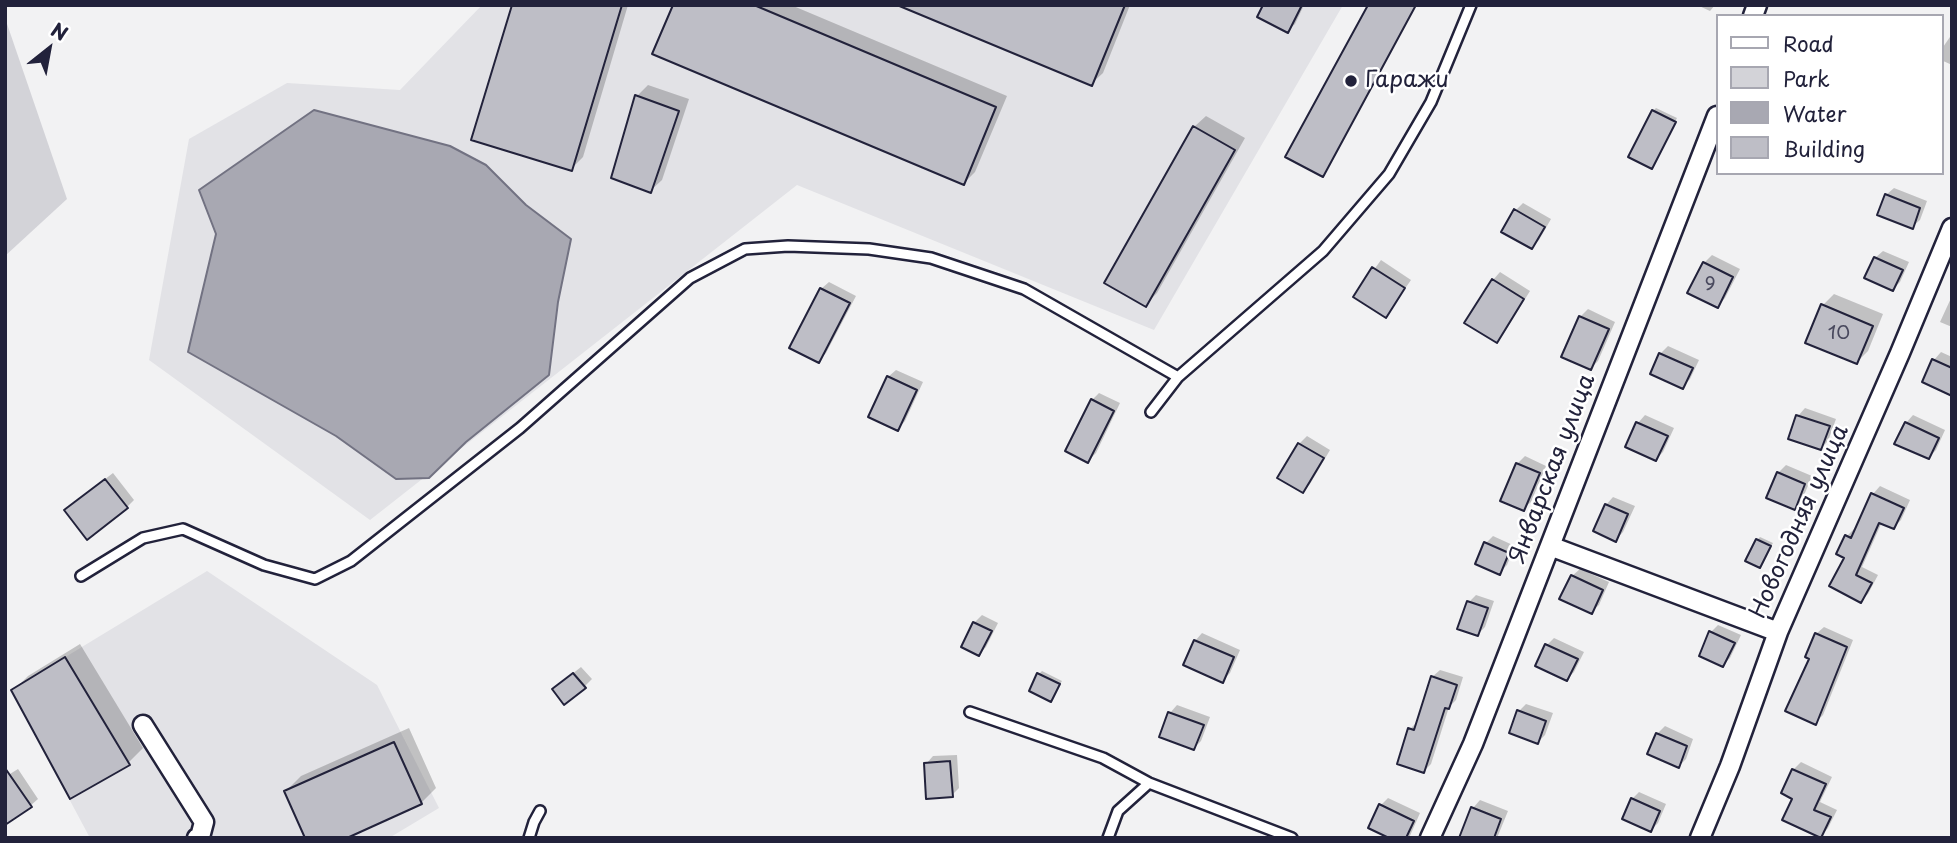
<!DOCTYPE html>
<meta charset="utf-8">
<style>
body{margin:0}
#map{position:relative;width:1957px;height:843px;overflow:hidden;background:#f2f2f3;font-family:"Playpen Sans",sans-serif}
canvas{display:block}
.frame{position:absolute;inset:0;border:7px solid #22223b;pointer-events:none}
.legend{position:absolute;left:1716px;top:14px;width:228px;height:161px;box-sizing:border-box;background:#fff;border:2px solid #a7a7b1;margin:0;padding:9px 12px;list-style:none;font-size:21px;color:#22223b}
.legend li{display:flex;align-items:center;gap:14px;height:35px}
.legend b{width:35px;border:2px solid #a7a7b1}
.north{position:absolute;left:14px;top:14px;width:70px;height:70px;-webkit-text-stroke:5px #fff;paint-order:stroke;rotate:31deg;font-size:19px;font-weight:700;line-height:28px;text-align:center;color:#22223b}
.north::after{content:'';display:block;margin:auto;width:24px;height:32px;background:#22223b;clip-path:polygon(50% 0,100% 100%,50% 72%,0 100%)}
</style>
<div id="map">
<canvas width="1957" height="843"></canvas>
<div class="frame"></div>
<ul class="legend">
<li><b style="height:9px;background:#fff"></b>Road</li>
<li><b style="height:19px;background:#d3d3d8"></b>Park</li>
<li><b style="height:19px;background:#a8a8b2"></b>Water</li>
<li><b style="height:19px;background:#bebec6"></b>Building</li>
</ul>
<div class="north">N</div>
</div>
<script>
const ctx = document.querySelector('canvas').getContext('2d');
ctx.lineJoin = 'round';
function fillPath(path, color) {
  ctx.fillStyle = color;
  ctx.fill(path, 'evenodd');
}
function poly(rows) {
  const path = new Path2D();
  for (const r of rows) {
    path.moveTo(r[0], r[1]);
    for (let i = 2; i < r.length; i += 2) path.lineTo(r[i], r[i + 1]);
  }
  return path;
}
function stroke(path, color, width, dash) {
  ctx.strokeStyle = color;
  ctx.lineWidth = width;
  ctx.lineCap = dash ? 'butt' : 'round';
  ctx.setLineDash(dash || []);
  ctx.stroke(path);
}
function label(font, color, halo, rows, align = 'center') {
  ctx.font = font + ' "Playpen Sans",sans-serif';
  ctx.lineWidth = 5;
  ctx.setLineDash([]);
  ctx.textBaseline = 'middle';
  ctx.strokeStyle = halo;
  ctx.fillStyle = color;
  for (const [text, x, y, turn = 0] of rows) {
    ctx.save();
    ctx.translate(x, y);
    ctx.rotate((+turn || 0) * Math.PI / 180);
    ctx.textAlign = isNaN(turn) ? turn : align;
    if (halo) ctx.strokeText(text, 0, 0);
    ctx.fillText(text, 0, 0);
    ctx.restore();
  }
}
const built = poly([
 [482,5,1343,5,1154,330,797,185,370,520,149,360,189,139,287,83,400,90],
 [207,571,377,685,439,808,389,838,90,838,11,690]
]);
const green = poly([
 [5,18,67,199,5,256]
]);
const water = poly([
 [314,110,450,146,486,165,526,205,571,239,558,302,549,375,466,442,429,478,396,479,336,436,188,352,216,234,199,190,314,110]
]);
const shadow = poly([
 [514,5,628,5,583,157,571,169],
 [674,5,791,5,1007,96,975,172,964,183],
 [901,5,1130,5,1103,73,1091,84],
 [1265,5,1304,5,1295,24,1287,31],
 [1370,5,1416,5,1323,175],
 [1697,5,1715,5,1710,11],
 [1952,34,1952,65,1941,60,1941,50],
 [648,85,689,99,662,180,650,191,637,96],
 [1656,108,1677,118,1652,167,1653,111],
 [1206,116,1245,138,1157,293,1145,305,1194,127],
 [1894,188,1927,201,1920,220,1912,227,1886,195],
 [1523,203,1551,219,1539,240,1532,247,1504,231,1516,210],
 [1883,251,1909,262,1900,282,1893,289,1875,258],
 [1712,255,1740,269,1725,298,1718,306,1704,263],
 [1381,260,1411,280,1386,316,1355,296],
 [1500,272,1530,291,1504,333,1497,341,1493,280],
 [829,282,856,296,826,353,819,361,821,289],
 [1834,294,1883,314,1868,351,1857,362,1823,305],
 [1952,296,1952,327,1940,322],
 [1588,309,1615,322,1598,361,1591,368,1580,317],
 [1668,346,1699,360,1690,379,1683,387,1660,354],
 [1941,352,1952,357,1952,394,1934,360],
 [896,370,923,382,905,421,898,429,888,377],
 [1099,393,1120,403,1096,453,1088,461,1092,400],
 [1805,408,1836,419,1828,441,1821,448,1798,416],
 [1645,415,1674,428,1663,452,1656,459,1627,446,1638,423],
 [1913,415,1945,430,1936,450,1929,457,1906,423],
 [1307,436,1330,450,1310,484,1303,491,1299,444],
 [1525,456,1546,466,1531,502,1523,509,1517,464],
 [1786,465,1812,476,1802,500,1794,508,1778,473],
 [113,473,134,500,127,507,74,503],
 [1880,486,1910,500,1901,520,1894,527,1882,522,1862,567,1878,575,1868,594,1860,601,1847,557,1847,536,1854,529,1856,530,1873,494],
 [1613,497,1635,506,1623,532,1616,540,1606,505],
 [1493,536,1515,546,1507,565,1499,573,1486,543],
 [1760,537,1773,543,1760,566,1757,540],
 [1580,569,1609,582,1599,605,1591,612,1572,576],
 [1476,595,1494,601,1485,627,1478,634,1469,602],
 [982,615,998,623,986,647,979,654,974,623],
 [1718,625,1741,635,1730,658,1723,665,1711,632],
 [1824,627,1853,640,1823,715,1815,723,1811,658,1816,634],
 [1202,633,1240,650,1230,673,1222,681,1195,641],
 [1554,638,1584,652,1574,672,1567,679,1547,645],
 [80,644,143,748,128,763,13,691,28,676],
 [581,667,592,679,584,687,562,682],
 [1440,670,1463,677,1456,700,1449,707,1431,764,1424,771,1410,729,1417,722,1432,677],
 [1042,671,1062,681,1051,700,1039,674],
 [1526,704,1553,713,1545,735,1538,742,1519,711],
 [1177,705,1210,717,1201,741,1194,748,1161,736,1170,713],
 [1665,726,1693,739,1686,759,1679,766,1657,734],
 [409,728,436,788,421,803,286,791,301,776],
 [957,755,959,788,952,795,926,764,933,756],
 [1801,762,1832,777,1820,802,1837,810,1828,828,1821,836,1794,798,1793,770],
 [18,769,38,799,30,806,5,777],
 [1639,792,1666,804,1658,823,1651,830,1632,799],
 [1388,798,1420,813,1409,838,1389,838,1381,805],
 [1480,800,1508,811,1497,838,1461,838,1473,808]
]);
const building = poly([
 [512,5,622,5,572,171,471,140,512,5],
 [673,5,754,5,996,107,964,185,652,54,673,5],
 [897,5,1125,5,1092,86,897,5],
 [1263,5,1302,5,1288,33,1257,17,1263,5],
 [1368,5,1416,5,1323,177,1285,157,1368,5],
 [635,95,679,111,651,193,611,178,635,95],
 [1652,110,1676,122,1652,169,1628,157,1652,110],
 [1193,126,1235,150,1146,307,1104,283,1193,126],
 [1885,194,1920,208,1913,229,1877,215,1885,194],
 [1514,209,1545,227,1532,249,1501,232,1514,209],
 [1874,257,1903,270,1893,291,1864,278,1874,257],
 [1703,262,1733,277,1718,308,1687,293,1703,262],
 [1372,267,1405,288,1386,318,1353,297,1372,267],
 [1492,279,1524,299,1497,343,1464,323,1492,279],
 [820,288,850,303,819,363,789,348,820,288],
 [1821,304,1873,326,1857,364,1805,343,1821,304],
 [1579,316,1609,329,1591,370,1561,357,1579,316],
 [1659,353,1693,368,1683,389,1650,374,1659,353],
 [1932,359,1952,368,1952,396,1922,382,1932,359],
 [887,376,917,390,898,431,868,417,887,376],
 [1091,399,1114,411,1088,463,1065,451,1091,399],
 [1796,415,1830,426,1821,450,1788,439,1796,415],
 [1636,422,1668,436,1656,461,1625,447,1636,422],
 [1905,422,1939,438,1929,459,1894,444,1905,422],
 [1298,443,1324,458,1303,493,1277,478,1298,443],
 [1516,463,1540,473,1524,511,1500,501,1516,463],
 [1777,472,1805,484,1795,510,1766,498,1777,472],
 [105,479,128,508,87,540,64,510,105,479],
 [1871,493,1904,508,1894,529,1879,523,1856,575,1872,583,1861,603,1829,586,1844,558,1836,554,1845,535,1851,538,1871,493],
 [1605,504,1628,514,1616,542,1593,531,1605,504],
 [1756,539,1771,546,1760,568,1745,561,1756,539],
 [1484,542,1509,553,1500,575,1475,564,1484,542],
 [1571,575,1603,590,1592,614,1559,599,1571,575],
 [1467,601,1488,608,1478,636,1457,629,1467,601],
 [973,622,992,631,979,656,961,647,973,622],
 [1709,631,1735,643,1723,667,1699,656,1709,631],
 [1815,633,1847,647,1816,725,1785,711,1809,659,1805,657,1815,633],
 [1194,640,1234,657,1223,683,1183,665,1194,640],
 [1545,644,1578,659,1567,681,1535,666,1545,644],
 [65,657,130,765,70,799,11,690,65,657],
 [573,673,586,688,564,705,552,689,573,673],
 [1037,673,1060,684,1051,702,1029,691,1037,673],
 [1431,676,1457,685,1449,709,1445,708,1424,773,1397,764,1408,728,1414,730,1431,676],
 [1517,710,1546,721,1538,744,1509,733,1517,710],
 [1168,712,1204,725,1194,750,1159,737,1168,712],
 [1656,733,1687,746,1679,768,1647,754,1656,733],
 [394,742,422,804,347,838,305,838,284,791,394,742],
 [950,761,953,797,926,799,924,763,950,761],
 [5,768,32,807,5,825,5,768],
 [1792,769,1826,784,1814,810,1831,817,1821,838,1782,820,1792,799,1781,793,1792,769],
 [1631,798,1660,811,1651,832,1622,819,1631,798],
 [1379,804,1414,821,1406,838,1389,838,1368,828,1379,804],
 [1471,807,1501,819,1494,838,1459,838,1471,807]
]);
const service = poly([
 [1151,412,1178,377],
 [81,576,143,538,183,529,264,565,315,579,351,561,520,428,690,278,745,249,788,246,869,249,931,258,1024,289,1178,377,1323,251,1389,174,1431,102,1471,5],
 [970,712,1103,758,1149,783,1292,838],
 [529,838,534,822,540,811],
 [1108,838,1118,811,1149,783]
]);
const minor = poly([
 [1753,16,1757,5],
 [1550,546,1778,632],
 [143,725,204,822,200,837,197,838],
 [1430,838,1473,744,1717,116],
 [1700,838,1730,766,1778,632,1900,353,1952,228]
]);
const markers = [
 [1351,81,7,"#22223b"]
];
const numberNames = [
 ["9",1710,285],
 ["10",1839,334]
];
const poiNames = [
 ["Гаражи",1365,81]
];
const streetNames = [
 ["Январская улица",1553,469,-69],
 ["Новогодняя улица",1800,522,-66]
];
fillPath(built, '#e2e2e6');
fillPath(green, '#d3d3d8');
fillPath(water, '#a8a8b2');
stroke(water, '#727282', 2);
fillPath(shadow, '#0003');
fillPath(building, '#bebec6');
stroke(building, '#22223b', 2);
stroke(service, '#22223b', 14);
stroke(minor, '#22223b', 23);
stroke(service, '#fff', 9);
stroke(minor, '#fff', 18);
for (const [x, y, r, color] of markers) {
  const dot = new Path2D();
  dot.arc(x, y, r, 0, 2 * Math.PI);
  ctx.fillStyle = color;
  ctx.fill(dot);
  stroke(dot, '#fff', 2.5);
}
label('19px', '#49495e', null, numberNames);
label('23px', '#22223b', '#fff', poiNames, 'left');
label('23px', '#22223b', '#fff', streetNames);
</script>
